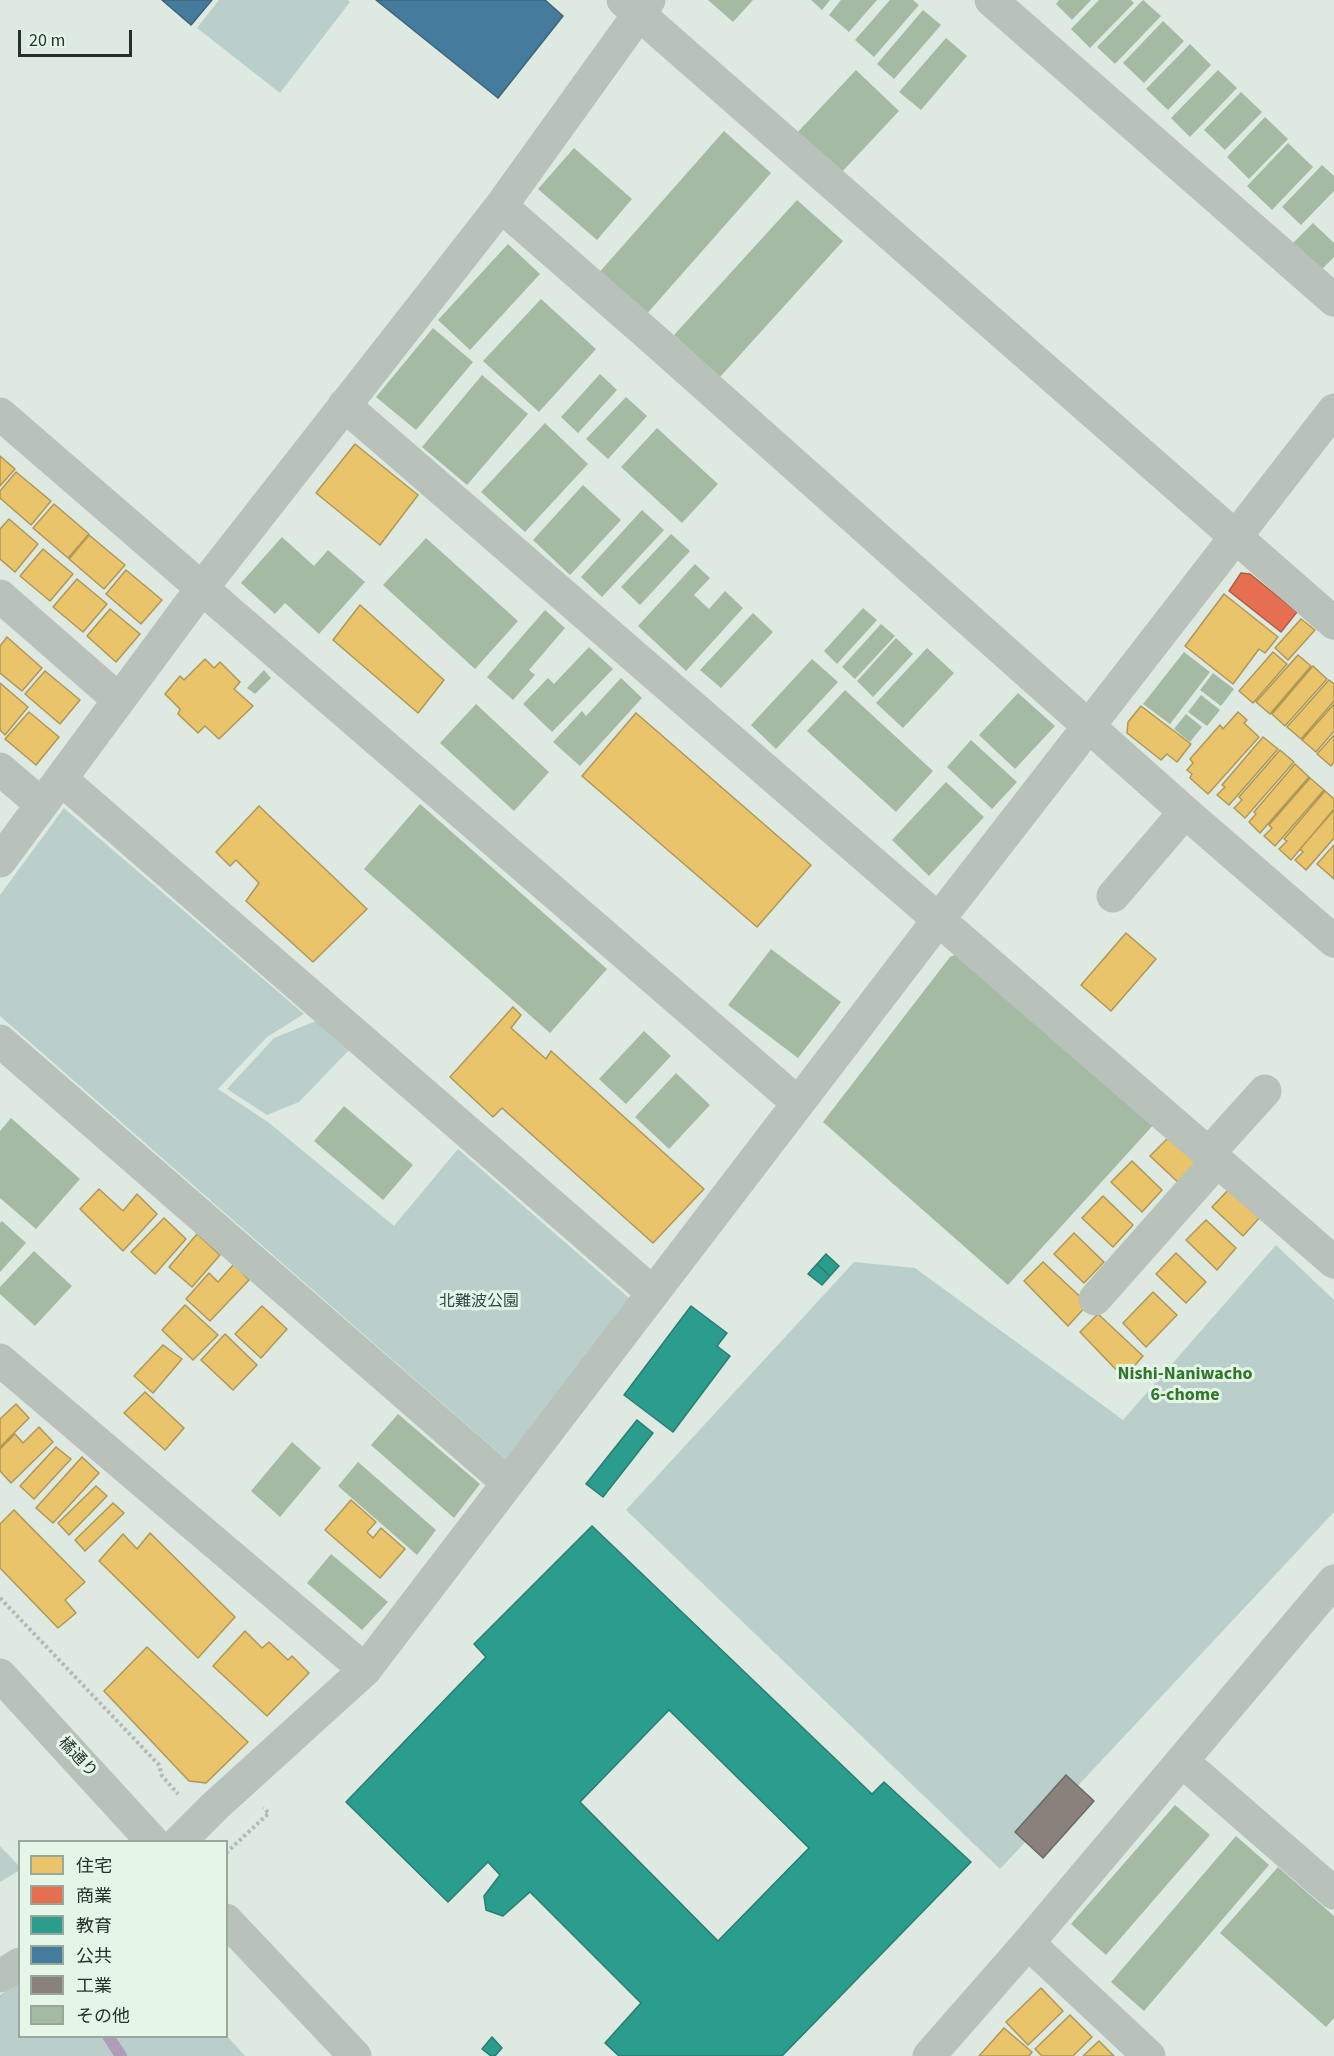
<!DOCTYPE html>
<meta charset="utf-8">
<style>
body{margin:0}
#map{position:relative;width:1334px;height:2056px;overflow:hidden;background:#dee9e1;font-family:"Source Sans 3","Noto Sans JP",sans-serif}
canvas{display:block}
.legend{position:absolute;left:18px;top:1840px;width:210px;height:198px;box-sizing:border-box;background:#e5f6e9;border:2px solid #99a89b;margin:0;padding:8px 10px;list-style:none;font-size:18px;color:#273227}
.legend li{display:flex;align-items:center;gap:12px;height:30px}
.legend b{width:30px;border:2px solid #99a89b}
.scale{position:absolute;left:18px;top:30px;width:114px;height:27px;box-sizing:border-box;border:3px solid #273227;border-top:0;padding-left:8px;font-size:18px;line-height:21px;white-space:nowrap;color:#273227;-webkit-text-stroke:4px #e5f6e9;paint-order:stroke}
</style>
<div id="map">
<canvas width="1334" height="2056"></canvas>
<ul class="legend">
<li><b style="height:16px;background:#e9c46a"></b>住宅</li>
<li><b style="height:16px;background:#e76f51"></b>商業</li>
<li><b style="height:16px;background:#2a9d8f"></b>教育</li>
<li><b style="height:16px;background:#457b9d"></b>公共</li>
<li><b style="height:16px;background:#8a817c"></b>工業</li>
<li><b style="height:16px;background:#a4baa3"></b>その他</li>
</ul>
<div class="scale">20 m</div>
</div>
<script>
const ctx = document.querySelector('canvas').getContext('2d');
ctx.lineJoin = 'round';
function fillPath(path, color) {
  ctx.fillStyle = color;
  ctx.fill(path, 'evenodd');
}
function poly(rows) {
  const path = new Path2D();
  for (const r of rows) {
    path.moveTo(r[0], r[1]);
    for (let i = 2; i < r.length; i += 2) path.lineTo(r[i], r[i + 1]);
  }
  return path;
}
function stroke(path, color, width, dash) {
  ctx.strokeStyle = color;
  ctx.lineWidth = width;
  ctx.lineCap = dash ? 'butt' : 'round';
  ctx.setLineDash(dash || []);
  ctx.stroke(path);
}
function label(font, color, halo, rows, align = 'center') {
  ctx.font = font + ' "Source Sans 3","Noto Sans JP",sans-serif';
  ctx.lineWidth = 6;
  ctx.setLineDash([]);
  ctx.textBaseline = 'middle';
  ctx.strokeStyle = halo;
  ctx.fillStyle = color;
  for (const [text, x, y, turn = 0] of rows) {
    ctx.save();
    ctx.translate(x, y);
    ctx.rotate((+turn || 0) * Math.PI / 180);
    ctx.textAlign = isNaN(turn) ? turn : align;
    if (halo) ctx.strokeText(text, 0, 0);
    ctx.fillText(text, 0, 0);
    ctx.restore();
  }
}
const green = poly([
 [219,0,348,0,350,2,280,93,197,28],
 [64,808,304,1014,267,1037,218,1089,268,1122,394,1226,458,1149,629,1298,507,1460,0,1016,0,895],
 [316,1021,351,1048,299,1102,267,1115,227,1089,274,1038],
 [1276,1245,1334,1300,1334,1512,1000,1869,626,1510,854,1262,915,1268,1123,1420],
 [0,1846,19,1866,20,1870,0,1882],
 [19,1982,20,2036,227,2036,245,2056,0,2056,0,1995]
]);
const homes = poly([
 [355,444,418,495,380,545,316,493,355,444],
 [0,456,15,469,0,486,0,456],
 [16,472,51,501,31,525,0,498,0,491,16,472],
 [54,504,89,534,68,558,33,528,54,504],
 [9,519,38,544,15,572,0,559,0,529,9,519],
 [89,535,125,565,104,589,69,559,89,535],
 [43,549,73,574,50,601,20,576,43,549],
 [126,570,162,600,141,624,106,594,126,570],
 [77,579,107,604,83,632,53,607,77,579],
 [1224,594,1278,637,1265,653,1259,649,1233,684,1185,646,1224,594],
 [360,605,444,680,418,713,333,640,360,605],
 [110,609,140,634,116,662,87,636,110,609],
 [1301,619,1315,630,1288,660,1275,648,1301,619],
 [7,637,42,668,22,691,0,673,0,646,7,637],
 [1273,652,1287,664,1253,703,1239,691,1273,652],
 [1298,655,1311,666,1270,714,1256,702,1298,655],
 [205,659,214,668,220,662,240,682,234,689,253,706,219,739,205,726,198,733,178,714,180,709,165,694,180,676,184,680,205,659],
 [1313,666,1327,679,1285,726,1272,714,1313,666],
 [45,671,80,700,60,724,25,694,45,671],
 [1329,680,1334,684,1334,701,1301,739,1287,727,1329,680],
 [0,683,28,707,5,735,0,730,0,683],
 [1334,704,1334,731,1316,752,1302,740,1334,704],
 [1141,706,1191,744,1177,762,1167,754,1161,760,1127,733,1128,722,1141,706],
 [29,712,59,737,36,765,5,739,29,712],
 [1238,712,1247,720,1244,723,1259,737,1208,794,1190,778,1192,774,1187,770,1193,763,1190,759,1220,725,1223,729,1238,712],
 [636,713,811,865,757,927,582,776,636,713],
 [1334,735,1334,762,1331,766,1317,754,1334,735],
 [1263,737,1278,749,1229,805,1217,795,1225,787,1222,785,1263,737],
 [1280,750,1294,762,1245,818,1234,808,1242,800,1239,797,1280,750],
 [1295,764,1309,777,1260,833,1249,822,1256,814,1254,812,1295,764],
 [1310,778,1324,790,1275,846,1264,836,1272,828,1269,825,1310,778],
 [1325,791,1334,799,1334,809,1291,860,1279,849,1287,841,1284,839,1325,791],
 [259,806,367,909,313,962,246,901,259,883,236,860,230,866,216,852,259,806],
 [1334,810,1334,838,1306,870,1295,860,1303,852,1300,849,1334,810],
 [1334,845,1334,879,1317,864,1334,845],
 [1126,933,1156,959,1111,1011,1081,985,1126,933],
 [513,1007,521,1015,511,1028,546,1059,551,1051,704,1189,653,1243,502,1108,493,1117,450,1077,513,1007],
 [1171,1135,1200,1164,1181,1185,1150,1156,1171,1135],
 [1132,1161,1162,1190,1142,1212,1111,1182,1132,1161],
 [1232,1186,1262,1215,1243,1236,1212,1207,1232,1186],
 [99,1189,123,1211,137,1194,157,1214,123,1251,80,1209,99,1189],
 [1103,1196,1133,1225,1113,1247,1082,1218,1103,1196],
 [164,1218,186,1239,155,1274,131,1252,164,1218],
 [1206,1220,1236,1248,1217,1270,1186,1240,1206,1220],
 [1074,1233,1104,1262,1084,1283,1054,1254,1074,1233],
 [197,1234,220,1255,192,1287,169,1267,197,1234],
 [1176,1253,1206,1282,1186,1303,1156,1274,1176,1253],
 [1043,1262,1088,1304,1068,1326,1024,1281,1043,1262],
 [234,1264,249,1280,210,1321,186,1299,209,1273,218,1282,234,1264],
 [1153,1292,1177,1315,1146,1347,1123,1323,1153,1292],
 [185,1305,218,1335,193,1360,162,1330,185,1305],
 [262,1306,287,1329,261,1358,235,1334,262,1306],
 [1098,1314,1143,1356,1124,1378,1080,1332,1098,1314],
 [225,1334,257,1365,233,1390,201,1360,225,1334],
 [163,1345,182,1359,153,1393,134,1376,163,1345],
 [145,1392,184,1428,165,1450,124,1413,145,1392],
 [16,1404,29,1418,0,1447,0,1419,16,1404],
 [39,1427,53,1442,11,1483,0,1471,0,1449,15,1434,23,1443,39,1427],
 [56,1447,71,1459,34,1499,20,1486,56,1447],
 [82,1457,99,1473,53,1523,36,1508,82,1457],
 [96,1486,107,1496,69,1535,58,1523,96,1486],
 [351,1500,376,1522,367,1532,373,1538,381,1528,405,1549,380,1578,325,1530,351,1500],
 [113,1503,124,1513,85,1551,75,1540,113,1503],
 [14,1510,85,1582,65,1600,76,1613,58,1628,0,1568,0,1524,14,1510],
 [150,1533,235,1617,198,1658,99,1561,123,1534,137,1549,150,1533],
 [245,1631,262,1648,269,1642,288,1660,292,1656,309,1673,267,1716,213,1666,245,1631],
 [147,1647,248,1742,206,1783,189,1781,104,1691,147,1647],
 [1041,1988,1063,2011,1028,2045,1006,2022,1041,1988],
 [1070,2015,1092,2037,1073,2056,1042,2056,1035,2049,1070,2015],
 [1004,2028,1032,2052,1029,2056,979,2056,1004,2028],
 [1099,2041,1114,2056,1083,2056,1099,2041]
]);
const shops = poly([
 [1241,573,1250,574,1297,612,1281,632,1229,591,1241,573]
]);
const schools = poly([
 [826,1254,839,1266,830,1276,817,1264,826,1254],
 [817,1264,830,1276,822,1285,808,1274,817,1264],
 [691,1306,727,1333,717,1346,730,1356,673,1432,624,1395,691,1306],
 [637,1420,653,1433,603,1497,586,1484,637,1420],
 [592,1526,872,1794,884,1782,971,1862,782,2056,619,2056,605,2043,641,2003,530,1892,503,1916,486,1910,484,1896,500,1875,488,1862,448,1902,346,1802,486,1657,474,1644,592,1526],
 [669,1710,809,1848,718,1941,580,1802,669,1710],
 [492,2037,502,2048,495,2056,491,2056,482,2049,492,2037]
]);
const public = poly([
 [162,0,212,0,191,25,162,0],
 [376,0,545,0,563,16,498,98,376,0]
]);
const industry = poly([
 [1066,1775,1094,1801,1043,1858,1015,1832,1066,1775]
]);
const stream = poly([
 [108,2036,121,2056]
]);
const building = poly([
 [708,0,753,0,733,22],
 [811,0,830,0,822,10],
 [841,0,877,0,849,32,829,15],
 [890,0,913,0,919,5,874,57,855,40],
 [1059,0,1091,0,1072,20,1056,4],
 [1099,0,1131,0,1134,3,1090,48,1071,29],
 [1143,0,1161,16,1115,64,1097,47],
 [923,10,941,25,894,79,877,64],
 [1163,21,1184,41,1144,83,1123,63],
 [946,38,967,56,921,110,899,92],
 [1190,44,1211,65,1168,110,1146,89],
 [856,70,899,111,839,175,796,134],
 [1218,70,1237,88,1190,137,1171,118],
 [1241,92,1262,112,1225,150,1204,130],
 [1265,117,1288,139,1249,179,1227,157],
 [724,131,771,173,644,317,597,275],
 [1288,143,1313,167,1272,210,1247,186],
 [574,148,632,199,597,240,538,189],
 [1322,165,1334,176,1334,191,1301,225,1282,207],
 [797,200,843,241,720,377,674,335],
 [1313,223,1334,243,1334,257,1319,272,1291,245],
 [508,244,540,274,470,350,438,320],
 [541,299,596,349,539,412,483,361],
 [433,328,473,362,416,430,376,397],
 [600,374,617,390,578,433,561,417],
 [482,375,528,414,467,485,422,447],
 [626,397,647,416,608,459,586,439],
 [545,423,588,464,525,532,481,492],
 [657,428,718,484,682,523,621,467],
 [583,485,621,520,570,575,533,540],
 [642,510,664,530,602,597,581,577],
 [671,534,690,551,640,605,621,587],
 [282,537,314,566,328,550,365,582,319,634,285,603,275,614,241,583],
 [426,538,518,621,475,669,383,585],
 [695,564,710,578,694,595,709,609,725,591,743,608,686,671,638,626],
 [863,608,877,620,837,664,824,651],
 [545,610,565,628,529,670,535,675,513,700,487,677],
 [753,613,773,632,721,688,700,670],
 [881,624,895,636,855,679,842,667],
 [896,638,913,654,873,697,857,681],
 [589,647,613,669,552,732,523,704,548,678,554,684],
 [927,648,954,673,903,728,876,703],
 [1184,652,1210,672,1170,724,1143,704],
 [812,659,838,682,776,749,751,725],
 [264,670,271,678,255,694,247,688],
 [1213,673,1234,689,1221,706,1200,690],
 [621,678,642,698,580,766,553,742,582,711,586,716],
 [845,690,933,771,896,812,807,731],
 [1018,693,1055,726,1015,769,979,735],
 [1201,695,1220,710,1207,726,1188,712],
 [476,704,549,772,514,811,440,743],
 [1186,714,1202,727,1190,742,1174,729],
 [971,740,1017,782,992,809,947,767],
 [946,782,984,817,929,876,892,840],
 [420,804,607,969,550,1033,364,869],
 [771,949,841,1002,798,1058,728,1005],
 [959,953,1156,1122,1008,1285,823,1122,950,957],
 [644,1031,671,1056,626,1104,599,1079],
 [676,1073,710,1105,669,1149,635,1117],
 [344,1106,413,1165,383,1200,314,1141],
 [11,1118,80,1179,36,1229,0,1198,0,1131],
 [2,1221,26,1243,0,1272,0,1223],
 [34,1251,72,1286,35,1326,0,1294,0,1287],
 [398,1414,480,1484,454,1518,371,1445],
 [292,1442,321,1468,280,1517,251,1491],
 [358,1462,436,1530,417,1555,338,1486],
 [331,1554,388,1602,362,1630,307,1583],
 [1175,1805,1210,1835,1106,1955,1071,1924],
 [1236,1836,1269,1865,1144,2011,1111,1982],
 [1278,1867,1334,1916,1334,2018,1326,2027,1220,1933]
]);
const path = poly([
 [0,1598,159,1765,162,1776,178,1794],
 [226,1853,269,1813,263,1808]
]);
const minor = poly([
 [623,0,1334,623],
 [991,0,1334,300],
 [501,206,650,336,1185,812,1334,941],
 [344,405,1334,1262],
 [0,414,798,1103],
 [0,596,119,700],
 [0,769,41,804],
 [61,779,653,1293],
 [0,861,202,588,501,206,649,0],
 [1113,896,1185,812],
 [0,1041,508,1483],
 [1209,1153,1265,1091],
 [1095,1299,1217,1161],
 [0,1360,365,1670],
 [0,1675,153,1842],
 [1182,1761,1334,1893],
 [179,1842,214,1807,365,1670,939,919,1334,410],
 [226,1920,355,2056],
 [1028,1943,1149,2056],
 [0,1976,20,1964],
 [929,2056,1028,1943,1334,1581]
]);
const parkNames = [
 ["北難波公園",479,1302]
];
const streetNames = [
 ["橘通り",77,1758,47]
];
const neighbourhoodNames = [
 ["Nishi-Naniwacho",1185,1375],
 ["6-chome",1185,1396]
];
fillPath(green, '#bacfcc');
fillPath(homes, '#e9c46a');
stroke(homes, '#af9856', 1.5);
fillPath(shops, '#e76f51');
stroke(shops, '#ad5d44', 1.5);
fillPath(schools, '#2a9d8f');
stroke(schools, '#297d70', 1.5);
fillPath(public, '#457b9d');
stroke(public, '#3c657a', 1.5);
fillPath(industry, '#8a817c');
stroke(industry, '#6c6962', 1.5);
stroke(stream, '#af9db8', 12);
fillPath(building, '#a4baa3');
stroke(path, '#b0bbb2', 4, [3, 3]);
stroke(minor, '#b8c2ba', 33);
label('16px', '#2e4b4c', '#e5f6e9', parkNames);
label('16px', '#273227', '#e5f6e9', streetNames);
label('bold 18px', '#31762b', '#e5f6e9', neighbourhoodNames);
</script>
